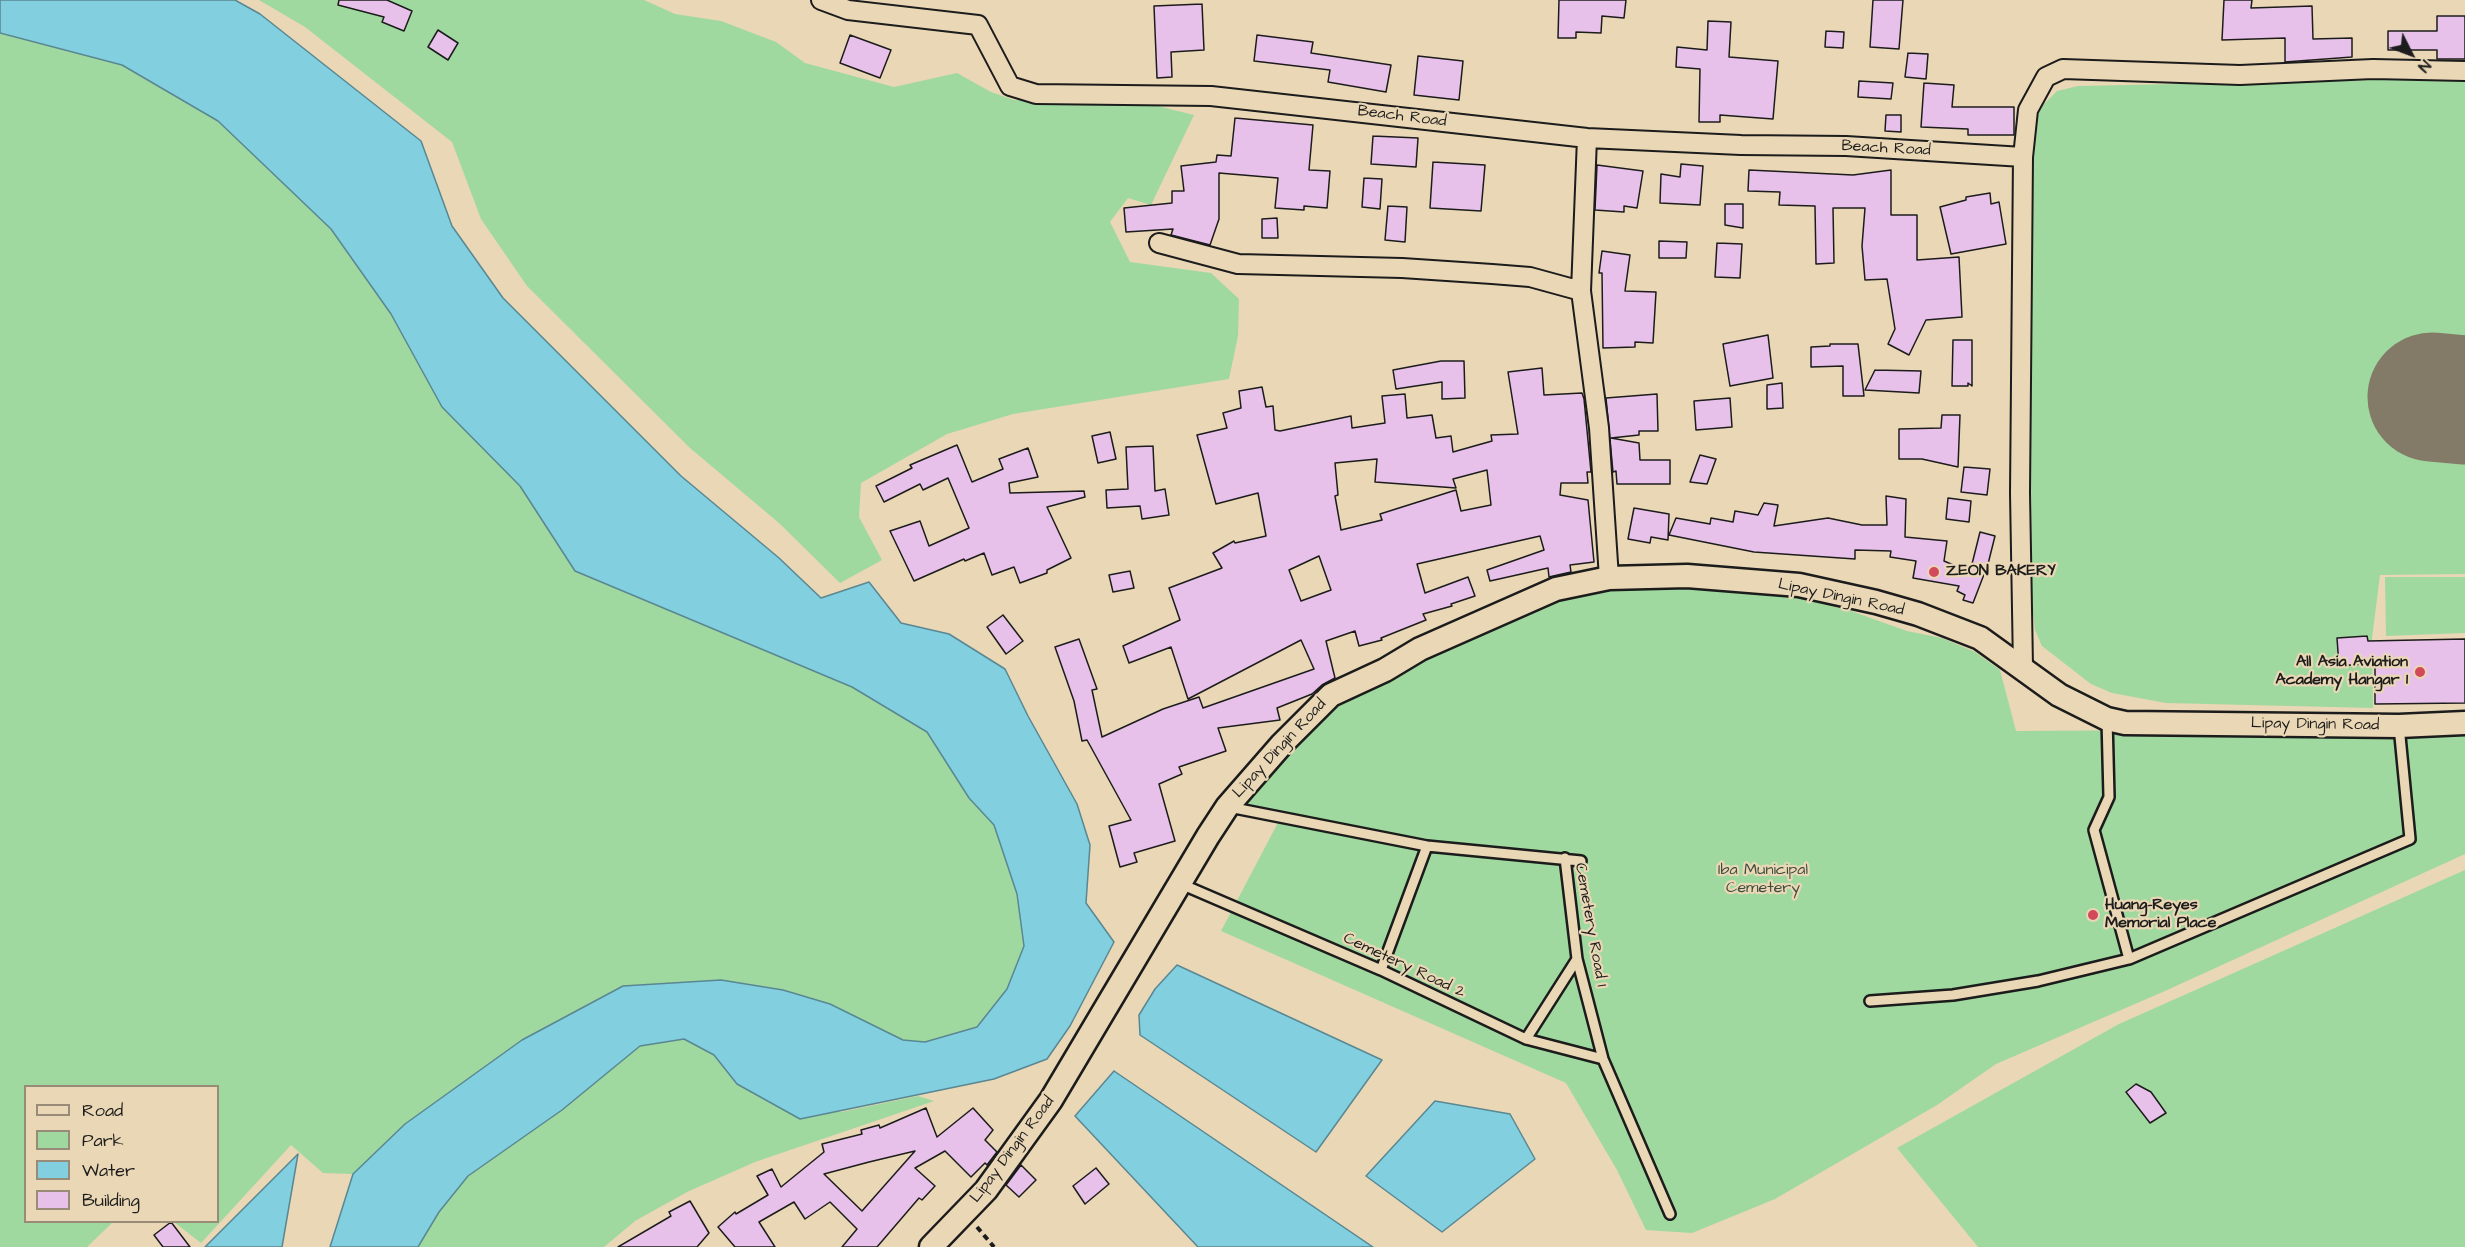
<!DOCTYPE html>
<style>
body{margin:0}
#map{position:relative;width:2465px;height:1247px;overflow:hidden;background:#ead7b5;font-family:"Architects Daughter",sans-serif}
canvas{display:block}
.legend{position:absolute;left:24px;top:1085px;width:195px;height:138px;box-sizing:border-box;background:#ead7b5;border:2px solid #988c78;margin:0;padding:8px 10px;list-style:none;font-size:18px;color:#1c1c1c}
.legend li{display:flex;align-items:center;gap:12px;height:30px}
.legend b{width:30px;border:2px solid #988c78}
.north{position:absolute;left:2381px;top:24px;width:60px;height:60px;-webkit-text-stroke:4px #ead7b5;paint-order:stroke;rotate:132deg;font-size:16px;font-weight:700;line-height:24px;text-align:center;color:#1c1c1c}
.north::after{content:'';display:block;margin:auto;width:21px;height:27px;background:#1c1c1c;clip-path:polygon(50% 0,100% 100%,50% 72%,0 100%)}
</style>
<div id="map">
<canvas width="2465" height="1247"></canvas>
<ul class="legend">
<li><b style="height:8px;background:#ead7b5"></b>Road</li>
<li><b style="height:16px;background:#9fd99f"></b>Park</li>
<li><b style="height:16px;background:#82cfe0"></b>Water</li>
<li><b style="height:16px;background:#e8c1ea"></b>Building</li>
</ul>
<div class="north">N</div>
</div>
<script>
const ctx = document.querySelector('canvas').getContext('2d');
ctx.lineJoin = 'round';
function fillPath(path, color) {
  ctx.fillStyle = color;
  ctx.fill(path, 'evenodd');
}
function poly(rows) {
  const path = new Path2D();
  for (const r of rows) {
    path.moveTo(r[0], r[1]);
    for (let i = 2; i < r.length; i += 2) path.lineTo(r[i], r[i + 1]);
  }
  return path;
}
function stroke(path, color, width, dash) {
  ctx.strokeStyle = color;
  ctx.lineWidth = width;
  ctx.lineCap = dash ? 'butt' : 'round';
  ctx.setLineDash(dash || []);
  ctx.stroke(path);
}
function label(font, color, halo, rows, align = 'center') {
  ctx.font = font + ' "Architects Daughter",sans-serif';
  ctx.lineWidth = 4.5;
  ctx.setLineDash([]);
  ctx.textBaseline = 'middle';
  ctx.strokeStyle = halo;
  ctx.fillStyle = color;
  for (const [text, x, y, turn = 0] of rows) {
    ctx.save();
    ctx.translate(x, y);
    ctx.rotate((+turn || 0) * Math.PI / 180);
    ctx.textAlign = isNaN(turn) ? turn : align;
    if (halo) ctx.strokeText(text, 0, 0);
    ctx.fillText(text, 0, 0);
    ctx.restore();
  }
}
const green = poly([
 [259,0,644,0,675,14,721,21,776,42,805,63,894,87,957,73,991,92,1014,100,1133,100,1194,115,1151,205,1128,198,1110,222,1130,262,1211,273,1239,299,1238,336,1229,379,1013,414,947,434,861,483,859,517,882,560,840,583,779,523,690,448,527,286,481,219,452,142,305,27],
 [0,33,122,65,218,121,331,229,391,314,442,407,520,486,575,571,852,687,927,732,969,798,994,825,1017,894,1024,946,1007,989,977,1027,925,1042,903,1040,830,1004,783,990,721,980,623,986,522,1040,405,1124,353,1174,323,1173,291,1145,201,1243,174,1222,218,1222,218,1086,26,1086,26,1222,113,1222,87,1247,0,1247],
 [2377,80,2465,80,2465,363,2435,362,2431,433,2465,434,2465,574,2380,575,2372,638,2373,708,2166,703,2112,693,2091,684,2042,646,2035,630,2032,602,2030,356,2031,151,2034,122,2043,105,2057,91,2078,86],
 [2385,577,2465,577,2465,633,2386,636],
 [1688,580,1786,594,1851,611,1907,631,1942,638,1975,652,2000,670,2016,731,2465,728,2465,854,2165,991,1996,1064,1937,1105,1775,1199,1692,1233,1646,1230,1617,1170,1566,1083,1221,931,1282,815,1237,806,1340,697,1560,593],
 [2465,870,2465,1247,1978,1247,1897,1148,2119,1024],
 [684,1038,714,1055,737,1084,841,1112,918,1096,934,1101,755,1162,687,1192,635,1221,604,1247,418,1247,439,1212,468,1176,562,1110,640,1046]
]);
const water = poly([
 [0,0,235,0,260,14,421,141,452,226,503,298,681,476,779,558,821,598,869,582,901,623,949,634,1005,669,1028,716,1077,804,1090,845,1086,903,1114,942,1070,1026,1047,1059,994,1079,800,1119,737,1084,714,1055,684,1039,640,1046,562,1110,468,1176,439,1212,418,1247,330,1247,353,1174,405,1124,522,1040,623,986,721,980,783,990,830,1004,903,1040,925,1042,977,1027,1007,989,1024,946,1017,894,994,825,969,798,927,732,852,687,575,571,520,486,442,407,391,314,331,229,218,121,122,65,0,33,0,0],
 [1177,965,1382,1060,1316,1152,1140,1035,1139,1015,1155,989,1177,965],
 [1114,1071,1373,1247,1198,1247,1075,1116,1114,1071],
 [1435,1101,1510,1114,1535,1159,1442,1232,1366,1176,1435,1101],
 [298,1154,282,1247,205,1247,298,1154]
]);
const runway = poly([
 [2432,397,2465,400]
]);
const building = poly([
 [339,0,387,0,412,11,404,31,382,22,384,17,338,5,339,0],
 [1559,0,1626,0,1624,18,1602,16,1601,33,1576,32,1576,38,1558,38,1559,0],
 [1873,0,1903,0,1899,49,1870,47,1873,0],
 [2224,0,2252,0,2251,8,2312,6,2313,39,2352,38,2352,57,2285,62,2285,38,2222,40,2224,0],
 [1202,4,1204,50,1171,52,1172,77,1157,78,1154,6,1202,4],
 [2437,16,2465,16,2465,59,2437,59,2437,50,2388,50,2388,31,2437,31,2437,16],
 [1708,21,1731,22,1729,57,1778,61,1773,119,1720,115,1720,122,1699,122,1700,69,1676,67,1677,47,1707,50,1708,21],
 [438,30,458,43,448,60,428,47,438,30],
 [1826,31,1844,32,1843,48,1825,47,1826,31],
 [850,35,891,50,880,78,840,63,850,35],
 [1257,35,1313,42,1311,53,1391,65,1386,92,1328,82,1330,70,1254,61,1257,35],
 [1908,53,1928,54,1926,79,1905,77,1908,53],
 [1418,56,1463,61,1459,100,1414,95,1418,56],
 [1859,81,1893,83,1891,99,1858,97,1859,81],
 [1924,83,1954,85,1952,107,2014,107,2014,135,1968,135,1968,129,1921,127,1924,83],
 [1886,115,1901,115,1901,132,1885,131,1886,115],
 [1235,118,1313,125,1309,170,1330,171,1327,208,1304,206,1304,210,1275,208,1278,178,1219,173,1219,219,1210,245,1171,235,1173,229,1126,232,1124,208,1172,203,1172,191,1184,191,1181,166,1216,162,1217,155,1231,156,1235,118],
 [1373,136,1418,138,1416,167,1371,164,1373,136],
 [1433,162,1485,165,1481,211,1430,208,1433,162],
 [1681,164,1703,166,1700,205,1660,203,1661,174,1680,177,1681,164],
 [1597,165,1643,171,1637,208,1624,206,1624,212,1595,210,1597,165],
 [1749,170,1853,175,1891,170,1891,215,1917,215,1917,260,1959,257,1962,317,1926,320,1909,355,1888,344,1895,329,1887,279,1865,280,1862,246,1865,208,1833,208,1834,263,1816,264,1815,206,1779,205,1780,192,1748,191,1749,170],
 [1364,178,1382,179,1380,209,1362,207,1364,178],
 [1990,193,1991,204,1999,202,2006,244,1951,254,1940,207,1966,200,1966,197,1990,193],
 [1725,204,1743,204,1743,228,1725,225,1725,204],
 [1388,206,1407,207,1405,242,1385,240,1388,206],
 [1277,218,1278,238,1262,238,1262,219,1277,218],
 [1659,241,1687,242,1686,258,1659,258,1659,241],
 [1717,243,1742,244,1740,278,1715,277,1717,243],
 [1602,251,1630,255,1625,291,1656,292,1653,343,1635,342,1635,347,1603,348,1602,273,1599,273,1602,251],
 [1768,335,1773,378,1730,386,1723,344,1768,335],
 [1953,340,1972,340,1972,386,1968,383,1968,386,1952,386,1953,340],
 [1830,344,1858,344,1864,396,1843,396,1843,366,1811,367,1811,347,1830,346,1830,344],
 [1441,361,1464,361,1465,398,1442,399,1442,382,1396,389,1393,370,1441,361],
 [1542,368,1544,395,1582,393,1584,399,1591,472,1587,472,1588,483,1561,483,1560,495,1588,500,1594,562,1570,565,1571,572,1549,577,1548,568,1490,581,1487,570,1544,550,1540,536,1417,564,1425,593,1468,577,1475,596,1451,604,1452,606,1423,614,1426,620,1381,638,1382,640,1359,646,1355,631,1326,641,1335,678,1322,685,1312,694,1277,708,1280,720,1218,728,1226,751,1179,767,1182,774,1159,784,1175,841,1134,853,1137,862,1120,867,1109,826,1131,820,1087,740,1082,741,1074,701,1055,647,1079,639,1097,689,1092,690,1102,737,1163,709,1199,697,1203,708,1314,669,1301,640,1188,699,1171,647,1129,663,1123,646,1180,620,1169,588,1222,568,1213,553,1234,541,1235,543,1266,536,1258,493,1216,504,1197,435,1227,428,1223,413,1241,408,1239,391,1262,387,1266,407,1273,406,1275,430,1280,431,1351,416,1352,428,1385,423,1382,396,1405,394,1407,418,1432,415,1436,438,1451,436,1453,452,1492,441,1491,435,1518,434,1508,372,1542,368],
 [1377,459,1375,482,1456,488,1453,479,1487,470,1491,505,1461,511,1456,490,1380,514,1382,520,1341,530,1335,496,1338,495,1335,463,1377,459],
 [1319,556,1331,590,1301,601,1289,570,1319,556],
 [1875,370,1921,371,1919,393,1865,390,1875,370],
 [1782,383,1783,408,1767,409,1767,385,1782,383],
 [1657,394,1658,431,1639,431,1639,435,1611,438,1639,443,1640,460,1670,460,1670,484,1617,484,1616,471,1613,472,1606,398,1657,394],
 [1730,398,1732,427,1696,430,1694,401,1730,398],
 [1942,415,1960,415,1958,467,1922,459,1899,459,1899,429,1941,428,1942,415],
 [1110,432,1116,459,1098,463,1092,436,1110,432],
 [957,445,972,482,1003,469,999,459,1028,448,1038,477,1009,483,1010,493,1084,491,1085,497,1047,507,1071,558,1047,570,1047,573,1020,583,1014,567,992,575,984,553,965,561,964,559,914,581,890,531,920,521,929,546,969,528,948,478,923,490,920,484,884,502,876,486,912,468,910,465,957,445],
 [1153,446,1155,491,1165,489,1169,515,1142,519,1140,506,1107,508,1106,490,1128,489,1126,447,1153,446],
 [1700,455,1716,459,1707,484,1690,482,1700,455],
 [1964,467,1990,469,1987,495,1961,492,1964,467],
 [1886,496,1906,499,1905,537,1947,541,1944,561,1970,572,1980,532,1995,536,1988,564,1973,603,1963,600,1965,595,1957,591,1959,586,1913,578,1916,561,1890,557,1891,551,1855,550,1855,559,1754,552,1669,535,1676,518,1710,524,1711,518,1733,522,1735,511,1758,515,1764,503,1778,505,1774,526,1828,518,1862,525,1887,525,1886,496],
 [1948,498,1971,501,1969,522,1946,519,1948,498],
 [1634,508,1669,514,1668,540,1651,537,1650,543,1628,539,1634,508],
 [1130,571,1134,588,1113,592,1109,575,1130,571],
 [1003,615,1023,641,1006,654,987,627,1003,615],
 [2367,636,2368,641,2465,639,2465,703,2375,704,2375,663,2339,666,2337,638,2367,636],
 [2136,1084,2151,1092,2166,1113,2150,1123,2126,1092,2136,1084],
 [926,1108,937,1137,973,1108,993,1130,985,1140,997,1152,987,1165,985,1163,971,1177,945,1151,915,1168,935,1186,922,1200,919,1198,877,1247,842,1247,857,1229,830,1202,805,1219,794,1202,759,1222,775,1247,735,1247,718,1227,735,1212,736,1214,768,1195,757,1176,772,1169,781,1187,824,1152,822,1144,862,1134,861,1130,879,1125,880,1128,926,1108],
 [915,1151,862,1211,824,1174,869,1162,915,1151],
 [1021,1165,1036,1180,1019,1197,1006,1185,1021,1165],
 [1096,1168,1109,1184,1085,1204,1073,1186,1096,1168],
 [690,1201,709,1233,697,1247,618,1247,671,1216,669,1212,690,1201],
 [171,1222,190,1247,163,1247,154,1235,171,1222]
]);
const path = poly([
 [977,1227,994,1247]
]);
const service = poly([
 [2107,719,2109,797,2094,830,2129,959,2410,839,2399,726],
 [1229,807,1427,846,1581,861],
 [1565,858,1577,959,1603,1059,1670,1214],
 [1181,884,1381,970,1526,1039,1577,959],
 [1381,970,1427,846],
 [1870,1001,1953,995,2038,981,2129,959],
 [1526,1039,1603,1059]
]);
const minor = poly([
 [821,0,848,10,978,25,1010,86,1036,94,1211,96,1587,138,1741,145,1846,146,2023,157],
 [1587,138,1581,291,1599,428,1609,578],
 [1159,243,1238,264,1402,268,1492,274,1530,277,1581,291],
 [2023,667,2020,493,2023,157,2028,110,2046,77,2063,69,2240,75,2373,69,2465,71]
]);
const tertiary = poly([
 [931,1247,986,1190,1051,1100,1208,836,1227,807,1282,744,1331,695,1385,670,1420,649,1556,589,1609,578,1687,576,1799,585,1876,602,1918,614,1980,638,2059,695,2107,719,2125,723,2399,726,2465,723]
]);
const markers = [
 [1934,572,6,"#d1495b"],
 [2420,672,6,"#d1495b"],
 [2093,915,6,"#d1495b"]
];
const streetNames = [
 ["Beach Road",1402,117,7],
 ["Beach Road",1886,149,3],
 ["Lipay Dingin Road",1841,598,12],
 ["Lipay Dingin Road",2315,725,1],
 ["Lipay Dingin Road",1280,749,-47],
 ["Cemetery Road 1",1590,925,80],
 ["Cemetery Road 2",1404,966,25],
 ["Lipay Dingin Road",1013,1150,-53]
];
const poiNames = [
 ["ZEON BAKERY",1946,572],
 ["All Asia Aviation",2408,663,"right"],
 ["Academy Hangar 1",2408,681,"right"],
 ["Huang-Reyes",2105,906],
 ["Memorial Place",2105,924]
];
const parkNames = [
 ["Iba Municipal",1763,871],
 ["Cemetery",1763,889]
];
fillPath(green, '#9fd99f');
fillPath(water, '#82cfe0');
stroke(water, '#598792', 1.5);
stroke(runway, '#837a68', 129);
fillPath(building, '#e8c1ea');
stroke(building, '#1c1c1c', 1.5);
stroke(service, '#1c1c1c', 14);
stroke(minor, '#1c1c1c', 22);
stroke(tertiary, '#1c1c1c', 27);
stroke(path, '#1c1c1c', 4, [6, 4.5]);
stroke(service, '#ead7b5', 9);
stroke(minor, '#ead7b5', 18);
stroke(tertiary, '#ead7b5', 22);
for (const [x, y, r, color] of markers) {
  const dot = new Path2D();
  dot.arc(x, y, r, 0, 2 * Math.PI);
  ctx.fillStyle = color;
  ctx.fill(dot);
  stroke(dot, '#ead7b5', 2);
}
label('16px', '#1c1c1c', '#ead7b5', streetNames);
label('bold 16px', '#1c1c1c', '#ead7b5', poiNames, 'left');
label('16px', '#3d4b3d', '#ead7b5', parkNames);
</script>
